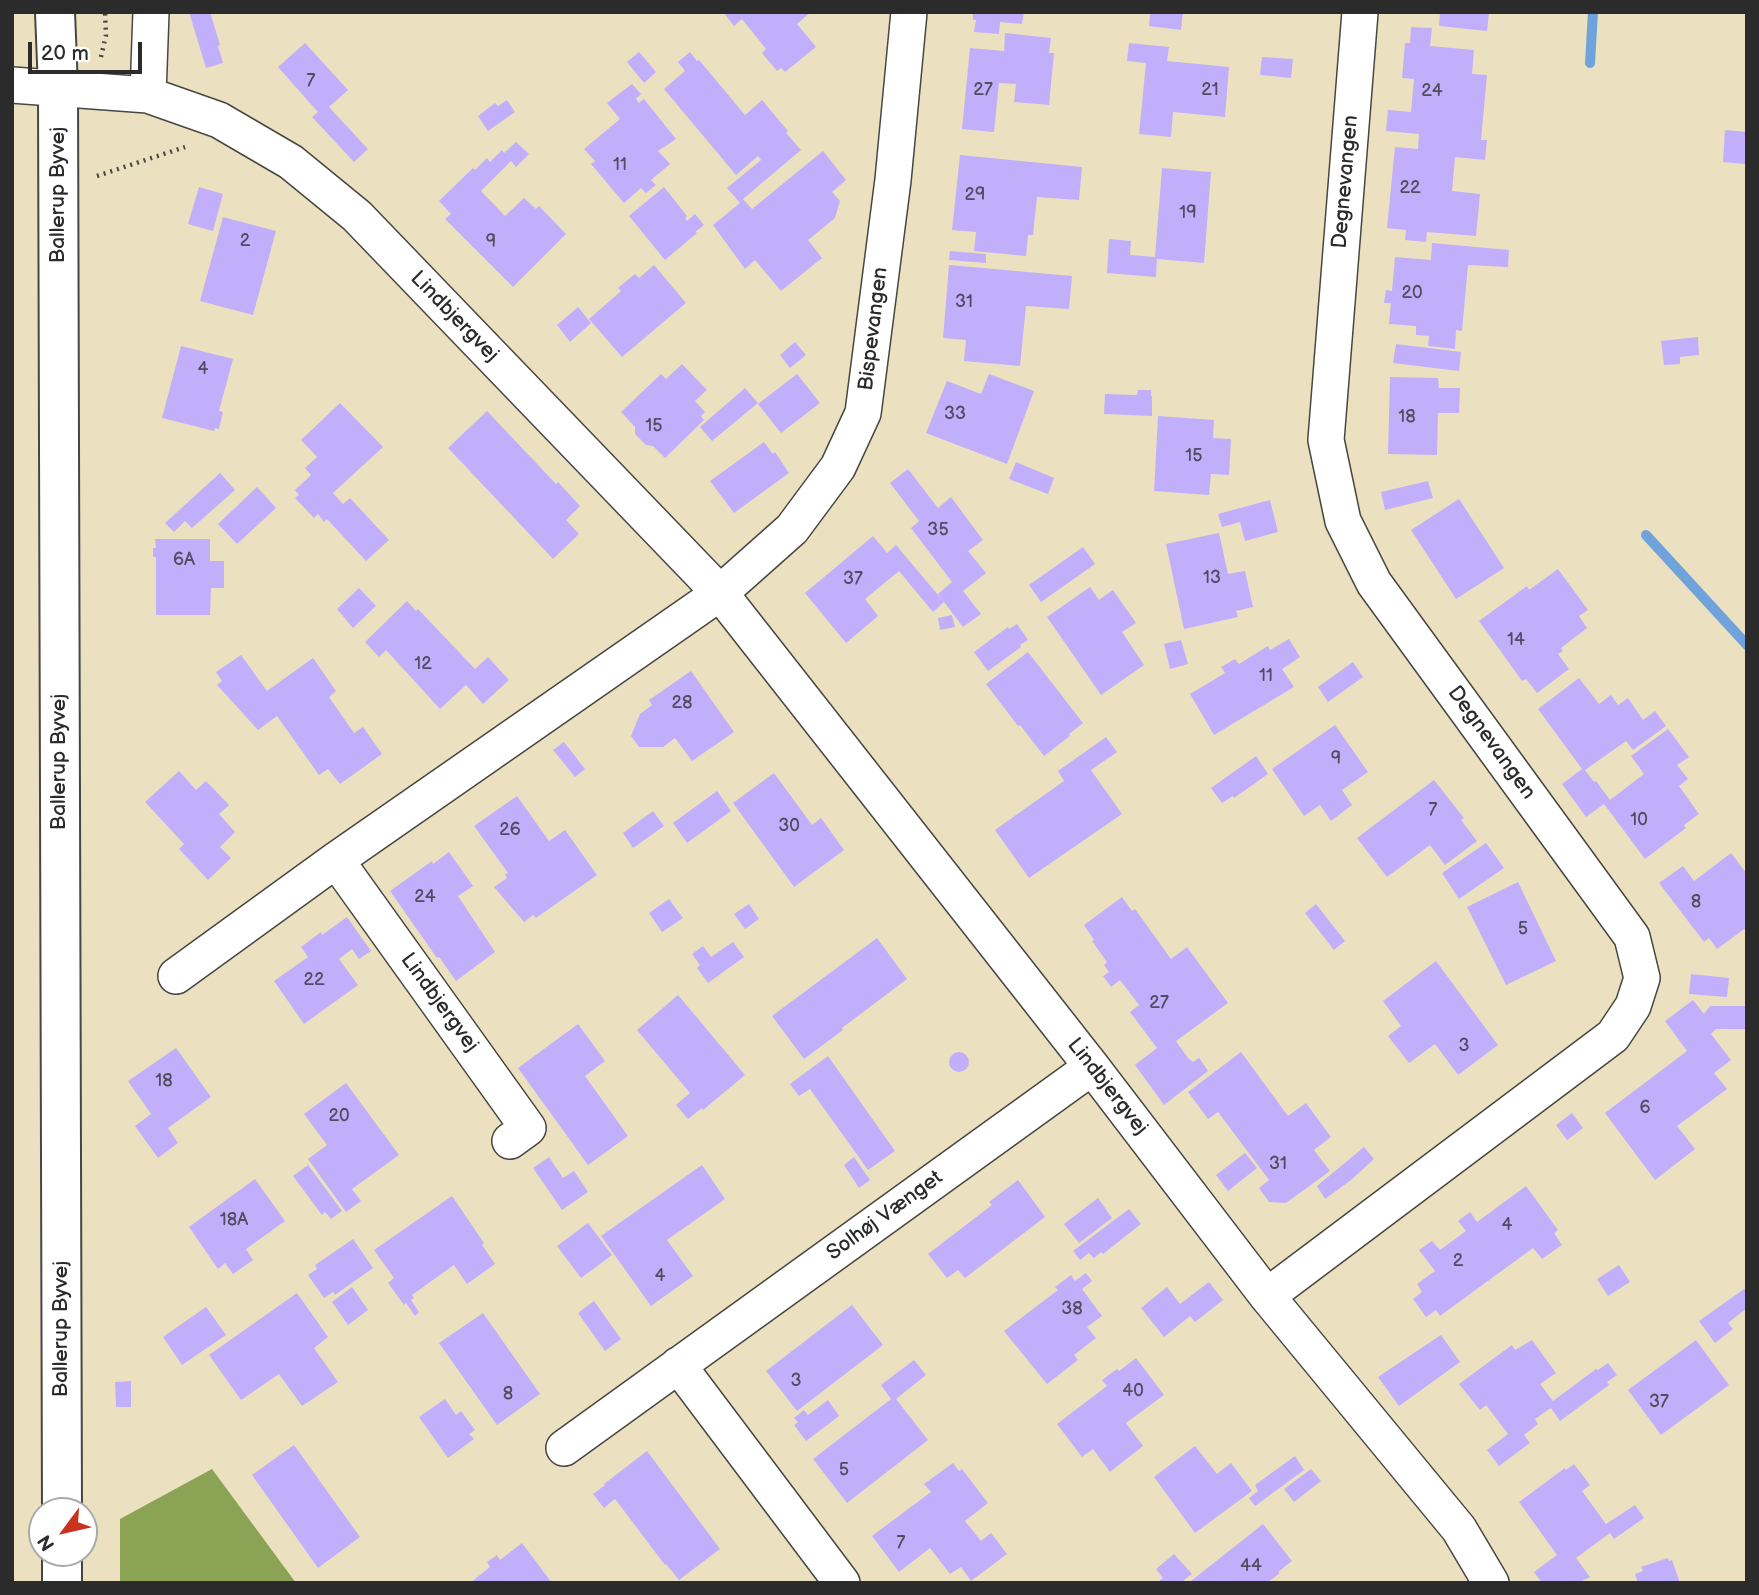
<!DOCTYPE html>
<meta charset="utf-8">
<style>
body{margin:0}
#map{position:relative;width:1759px;height:1595px;overflow:hidden;background:#ebe1c0;font-family:"Balsamiq Sans",sans-serif}
canvas{display:block}
.frame{position:absolute;inset:0;border:14px solid #2b2b2b;pointer-events:none}
.north{position:absolute;left:28px;top:1497px;width:70px;height:70px;box-sizing:border-box;background:#fff;border:2px solid #aaa;border-radius:50%;rotate:237deg;font-size:19px;font-weight:700;line-height:28px;text-align:center;color:#2b2b2b}
.north::after{content:'';display:block;margin:auto;width:24px;height:32px;background:#c8321e;clip-path:polygon(50% 0,100% 100%,50% 72%,0 100%)}
.scale{position:absolute;left:28px;top:42px;width:114px;height:32px;box-sizing:border-box;border:4px solid #2b2b2b;border-top:0;padding-left:9px;font-size:21px;line-height:24px;white-space:nowrap;color:#2b2b2b;-webkit-text-stroke:5px #fff;paint-order:stroke}
</style>
<div id="map">
<canvas width="1759" height="1595"></canvas>
<div class="frame"></div>
<div class="north">N</div>
<div class="scale">20 m</div>
</div>
<script>
const ctx = document.querySelector('canvas').getContext('2d');
ctx.lineJoin = 'round';
function fillPath(path, color) {
  ctx.fillStyle = color;
  ctx.fill(path, 'evenodd');
}
function poly(rows) {
  const path = new Path2D();
  for (const r of rows) {
    if (r.length === 3) {
      path.moveTo(r[0] + r[2], r[1]);
      path.arc(r[0], r[1], r[2], 0, 2 * Math.PI);
      continue;
    }
    path.moveTo(r[0], r[1]);
    for (let i = 2; i < r.length; i += 2) path.lineTo(r[i], r[i + 1]);
  }
  return path;
}
function stroke(path, color, width, dash) {
  ctx.strokeStyle = color;
  ctx.lineWidth = width;
  ctx.lineCap = dash ? 'butt' : 'round';
  ctx.setLineDash(dash || []);
  ctx.stroke(path);
}
function label(font, color, halo, rows, align = 'center') {
  ctx.font = font + ' "Balsamiq Sans",sans-serif';
  ctx.lineWidth = 5;
  ctx.setLineDash([]);
  ctx.textBaseline = 'middle';
  ctx.strokeStyle = halo;
  ctx.fillStyle = color;
  for (const [text, x, y, turn = 0] of rows) {
    ctx.save();
    ctx.translate(x, y);
    ctx.rotate((+turn || 0) * Math.PI / 180);
    ctx.textAlign = isNaN(turn) ? turn : align;
    if (halo) ctx.strokeText(text, 0, 0);
    ctx.fillText(text, 0, 0);
    ctx.restore();
  }
}
const forest = poly([
 [212,1469,296,1583,120,1583,120,1519]
]);
const stream = poly([
 [1590,63,1593,12],
 [1646,535,1747,645]
]);
const building = poly([
 [189,12,210,12,220,45,218,46,223,63,206,68],
 [723,12,811,12,797,24,816,47,785,72,781,68,777,71,762,53,766,49,742,19,734,26],
 [973,12,1024,12,1022,24,1000,22,999,34,974,32,976,20,973,20],
 [1150,12,1183,12,1181,30,1149,26],
 [1440,12,1489,12,1487,31,1439,26],
 [1411,27,1432,28,1430,46,1474,50,1472,74,1487,75,1481,140,1487,140,1485,160,1455,157,1452,191,1480,194,1476,236,1427,232,1426,242,1405,240,1406,230,1387,228,1395,147,1418,149,1419,134,1386,131,1388,110,1411,112,1414,79,1402,78,1405,43,1410,43],
 [1005,33,1051,38,1049,53,1054,53,1049,105,1014,102,1016,84,999,83,994,132,962,129,970,48,1004,51],
 [305,43,348,90,329,107,368,149,354,162,312,117,318,112,278,67],
 [1129,43,1169,47,1167,61,1229,67,1225,117,1173,112,1171,137,1139,134,1146,63,1127,61],
 [639,52,656,72,644,83,627,62],
 [690,52,697,61,699,60,745,115,762,100,788,131,786,133,801,150,743,199,752,209,823,151,846,180,832,192,840,201,835,218,808,240,822,258,781,291,755,260,745,269,713,225,740,203,727,188,761,160,758,156,736,175,664,89,685,71,678,62],
 [1262,57,1293,59,1291,78,1260,75],
 [632,84,641,94,636,99,639,103,644,99,676,139,658,151,670,164,651,180,656,185,646,193,641,188,624,203,591,164,595,161,584,149,620,119,607,103],
 [507,100,515,112,488,131,478,116,495,103,498,106],
 [1725,130,1747,132,1746,164,1723,162],
 [516,142,529,154,516,167,511,161,481,191,505,216,524,198,536,209,539,206,566,234,513,287,445,219,451,214,439,201,473,168,475,170,487,158,490,162,502,150,504,153],
 [960,155,1082,167,1079,200,1037,197,1033,235,1028,235,1026,256,974,251,976,232,952,230],
 [1162,168,1211,172,1204,263,1157,259,1156,277,1107,273,1109,239,1131,241,1130,255,1155,257],
 [199,187,223,194,213,231,188,224],
 [664,187,687,216,685,218,687,221,695,214,704,225,695,232,697,233,665,260,629,216],
 [223,217,276,231,253,315,200,301],
 [1432,243,1509,250,1508,267,1468,265,1462,331,1456,330,1455,349,1428,346,1429,336,1416,335,1416,326,1389,324,1391,303,1384,303,1386,290,1392,291,1395,257,1431,260],
 [950,251,986,254,986,263,949,260],
 [654,265,686,303,622,357,589,319,621,291,618,288,635,274,639,278],
 [949,265,1072,276,1069,309,1026,306,1020,366,964,361,966,340,943,338],
 [578,307,591,323,570,342,557,325],
 [1698,337,1699,355,1680,357,1680,364,1664,365,1661,341],
 [795,342,806,355,790,368,780,355],
 [1396,344,1461,352,1459,371,1393,363],
 [181,346,233,359,219,411,223,412,219,429,215,428,214,431,162,418],
 [682,364,707,390,695,401,705,412,701,416,704,420,665,458,653,446,646,445,635,434,635,427,621,412,661,374,666,379],
 [797,374,820,403,781,433,758,404],
 [989,374,1034,391,1007,464,926,433,947,381,981,394],
 [1390,377,1438,378,1439,388,1460,388,1459,413,1438,413,1437,455,1388,454],
 [745,388,758,403,712,441,700,427],
 [1138,390,1151,390,1151,396,1152,396,1152,416,1104,414,1105,394,1137,395],
 [340,403,383,447,333,493,343,504,350,498,389,540,366,561,327,519,324,522,318,514,314,518,295,498,299,495,295,490,311,475,305,468,317,457,301,440],
 [487,411,556,484,558,482,580,506,566,520,579,534,553,559,448,448],
 [1158,416,1214,420,1213,438,1231,439,1229,475,1211,474,1209,495,1154,491],
 [764,442,773,454,775,452,789,473,734,513,710,481],
 [1016,462,1054,478,1048,494,1009,479],
 [908,469,938,508,951,497,983,540,968,551,986,573,963,591,981,614,963,627,938,594,952,582,911,528,919,521,890,483],
 [220,473,235,490,192,528,185,521,174,532,165,523],
 [1428,481,1433,498,1385,510,1381,492],
 [257,487,276,508,237,544,218,524],
 [1459,499,1504,568,1456,599,1411,530],
 [1270,500,1278,532,1245,541,1240,522,1222,527,1218,514],
 [1219,533,1228,574,1245,571,1253,607,1236,611,1238,617,1184,629,1166,544],
 [873,536,887,553,896,545,944,602,933,612,899,571,865,599,878,616,846,643,805,593],
 [155,539,210,539,210,561,224,561,224,588,211,588,210,615,156,615,156,557,153,557,153,548,156,548],
 [1083,547,1095,564,1041,602,1029,585],
 [1558,569,1588,610,1579,616,1587,628,1561,648,1563,651,1558,654,1569,669,1537,693,1526,679,1522,681,1479,621,1527,586,1529,590],
 [1090,587,1099,600,1113,590,1136,623,1122,632,1144,665,1101,695,1047,617],
 [359,588,376,606,353,628,337,609],
 [407,601,416,611,418,609,475,669,488,657,509,680,483,704,466,685,440,709,386,650,379,657,365,642],
 [952,615,955,627,940,630,938,618],
 [1017,624,1028,640,1020,645,1021,647,988,671,974,652,1008,627,1009,629],
 [1289,639,1300,657,1282,669,1294,687,1214,735,1190,694,1225,673,1221,667,1235,659,1239,664,1268,646,1270,650],
 [1181,640,1188,664,1170,669,1164,644],
 [1028,652,1083,723,1069,734,1070,736,1044,756,1020,725,1018,726,986,684],
 [241,655,267,691,313,658,336,691,329,697,354,733,363,727,382,754,340,784,328,769,319,775,277,716,258,730,217,685,222,681,216,672],
 [1353,662,1363,677,1328,702,1318,687],
 [691,671,734,732,692,761,675,738,663,747,639,747,631,736,640,714,652,705,649,700],
 [1579,678,1599,704,1611,695,1618,705,1628,698,1643,720,1655,711,1666,726,1633,750,1626,741,1585,770,1594,782,1596,781,1610,800,1644,774,1631,756,1668,729,1689,757,1677,765,1688,779,1679,786,1699,814,1684,825,1686,828,1645,859,1604,804,1586,817,1562,784,1582,769,1538,709],
 [1335,725,1368,772,1342,790,1352,805,1331,821,1320,805,1304,816,1272,769],
 [1106,737,1117,752,1091,770,1122,814,1029,878,995,830,1064,781,1058,771],
 [564,742,585,769,575,777,553,750],
 [1256,756,1268,774,1234,798,1233,796,1222,803,1211,788],
 [179,771,196,790,206,781,229,805,219,814,235,832,220,847,231,858,208,880,179,849,184,844,145,802],
 [774,773,812,825,821,818,844,850,794,887,733,803],
 [1434,780,1464,818,1461,820,1477,841,1445,865,1430,845,1387,877,1357,838],
 [717,791,731,811,687,843,673,823],
 [517,796,549,841,565,830,597,875,536,918,533,915,524,922,494,887,507,878,505,874,508,873,474,826],
 [653,811,664,826,633,848,623,833],
 [1486,843,1504,868,1459,899,1442,873],
 [449,852,473,886,458,896,495,952,456,981,439,957,437,958,390,891,432,861,433,864],
 [1731,853,1747,874,1747,927,1717,949,1709,938,1704,942,1659,883,1683,866,1694,881],
 [1518,882,1556,961,1506,985,1467,907],
 [1122,897,1132,911,1135,909,1171,959,1187,947,1228,1003,1176,1041,1188,1058,1193,1062,1199,1058,1208,1071,1164,1105,1135,1065,1157,1048,1130,1012,1139,1005,1120,980,1111,987,1103,976,1109,972,1104,965,1107,962,1092,941,1094,940,1084,925],
 [669,899,683,918,662,932,649,913],
 [749,904,759,919,745,929,734,914],
 [1316,904,1345,941,1334,950,1305,913],
 [347,917,371,951,359,959,352,949,339,959,358,985,304,1024,274,981,308,957,301,947,321,932,322,935],
 [877,938,907,979,842,1028,843,1030,804,1059,772,1016],
 [733,942,744,957,708,983,697,968,700,965,692,954,703,946,711,957],
 [1436,961,1498,1045,1458,1075,1435,1044,1409,1063,1388,1036,1401,1026,1383,1001],
 [1691,974,1729,978,1727,997,1689,994],
 [678,995,745,1075,703,1110,702,1108,688,1119,676,1105,690,1093,637,1030],
 [1693,1000,1704,1014,1710,1006,1747,1006,1747,1029,1715,1029,1715,1030,1711,1034,1731,1060,1714,1073,1727,1089,1677,1126,1695,1149,1655,1180,1605,1113,1687,1051,1665,1021],
 [578,1024,605,1061,585,1076,628,1136,588,1165,518,1068],
 [176,1048,211,1097,168,1128,178,1143,158,1158,135,1126,151,1114,128,1081],
 [959,1062,10],
 [1241,1052,1288,1116,1306,1103,1331,1137,1314,1150,1330,1171,1286,1203,1269,1202,1259,1188,1269,1180,1218,1112,1208,1119,1188,1092],
 [828,1056,895,1151,868,1170,810,1089,799,1096,790,1084],
 [346,1083,399,1155,352,1189,361,1201,346,1212,308,1159,327,1145,304,1114],
 [1572,1113,1583,1128,1567,1140,1556,1125],
 [1364,1147,1374,1159,1351,1180,1325,1199,1317,1186],
 [1245,1153,1257,1168,1228,1191,1216,1175],
 [549,1157,563,1178,574,1171,588,1192,562,1210,533,1168],
 [854,1157,870,1180,859,1188,844,1165],
 [308,1165,342,1211,331,1219,325,1212,322,1215,293,1176],
 [702,1165,725,1199,667,1240,693,1276,651,1306,601,1236],
 [255,1179,285,1221,246,1249,253,1260,233,1274,225,1263,218,1269,189,1227],
 [1018,1180,1045,1217,965,1278,958,1270,947,1278,928,1254,992,1205,989,1202],
 [1526,1186,1558,1230,1554,1233,1562,1245,1542,1259,1533,1248,1440,1316,1436,1310,1426,1317,1413,1299,1422,1292,1417,1284,1435,1271,1419,1250,1432,1241,1440,1250,1466,1231,1458,1221,1470,1212,1477,1222],
 [452,1196,484,1243,482,1245,495,1264,467,1284,454,1265,412,1295,414,1298,411,1300,419,1312,415,1316,406,1303,404,1305,388,1283,394,1278,374,1250],
 [1098,1198,1112,1218,1079,1243,1064,1224],
 [1129,1209,1141,1224,1103,1254,1101,1252,1094,1258,1089,1253,1080,1260,1073,1251],
 [588,1223,612,1255,581,1278,557,1246],
 [353,1239,373,1268,335,1295,333,1292,324,1298,308,1275,317,1269,315,1265],
 [1619,1265,1630,1282,1608,1296,1597,1279],
 [1086,1273,1092,1281,1082,1289,1102,1316,1087,1327,1096,1338,1074,1355,1078,1360,1047,1384,1004,1331,1058,1290,1055,1287,1071,1275,1075,1281],
 [1209,1282,1223,1300,1195,1322,1190,1316,1164,1337,1141,1308,1167,1287,1180,1304],
 [352,1287,368,1310,348,1325,332,1302],
 [1747,1287,1747,1304,1745,1305,1747,1308,1728,1323,1733,1329,1715,1343,1699,1321],
 [297,1293,328,1337,314,1348,338,1382,302,1406,279,1374,241,1400,209,1355],
 [594,1301,621,1339,605,1351,578,1313],
 [852,1305,883,1345,797,1411,766,1371],
 [206,1307,226,1335,182,1365,163,1337],
 [483,1313,540,1394,497,1425,439,1343],
 [1441,1335,1460,1362,1399,1406,1378,1377],
 [1532,1340,1556,1373,1540,1384,1553,1401,1596,1369,1598,1370,1608,1363,1617,1375,1607,1382,1609,1385,1560,1421,1551,1408,1535,1419,1538,1424,1524,1435,1530,1443,1499,1466,1487,1450,1508,1434,1486,1405,1480,1410,1459,1384,1512,1345,1515,1350],
 [1696,1340,1729,1385,1661,1435,1628,1390],
 [1136,1358,1164,1395,1126,1423,1143,1446,1110,1472,1093,1449,1082,1457,1057,1424,1107,1386,1102,1380,1117,1369,1119,1371],
 [914,1360,926,1375,896,1399,928,1440,847,1503,813,1459,891,1399,881,1385],
 [131,1381,131,1407,116,1407,115,1382],
 [445,1399,456,1415,461,1411,475,1430,469,1434,474,1439,448,1458,419,1417],
 [828,1400,839,1416,806,1441,794,1425,798,1422,794,1418,804,1410,808,1415],
 [294,1445,360,1537,318,1568,252,1475],
 [1195,1446,1217,1474,1231,1463,1252,1491,1195,1533,1154,1477],
 [647,1451,720,1549,679,1580,666,1564,665,1565,615,1499,604,1508,593,1494,605,1485,604,1484],
 [1295,1456,1304,1470,1255,1506,1249,1498,1258,1491,1255,1485],
 [953,1463,959,1471,962,1469,988,1503,965,1521,981,1541,991,1533,1007,1554,971,1581,961,1567,950,1574,930,1548,899,1572,872,1536,931,1492,924,1484],
 [1574,1464,1590,1485,1582,1491,1606,1524,1635,1505,1644,1518,1614,1539,1610,1533,1576,1558,1590,1577,1578,1583,1542,1583,1534,1572,1557,1555,1519,1502,1565,1468,1566,1470],
 [1311,1469,1321,1481,1294,1502,1284,1489],
 [1263,1524,1292,1561,1278,1572,1280,1573,1267,1583,1192,1583,1191,1581],
 [522,1543,552,1583,470,1583,490,1567,487,1562,497,1555,500,1560],
 [1174,1554,1192,1574,1184,1580,1186,1583,1161,1583,1159,1581,1163,1578,1156,1569],
 [1668,1558,1669,1561,1672,1560,1680,1583,1638,1583,1635,1574,1643,1571,1641,1567]
]);
const path = poly([
 [101,57,106,35,105,12],
 [97,176,185,147]
]);
const minor = poly([
 [12,85,148,95,219,120,291,162,357,216,720,593,1092,1067,1267,1296,1459,1529,1491,1583],
 [148,95,151,12],
 [336,860,528,1128,510,1141],
 [176,976,336,860,720,593,792,529,838,467,863,413,893,180,909,12],
 [1267,1296,1613,1036,1633,1006,1642,978,1632,937,1374,583,1343,521,1326,440,1360,12],
 [678,1365,842,1583],
 [564,1448,1092,1067]
]);
const secondary = poly([
 [55,12,58,88,62,1511],
 [62,1553,62,1583]
]);
const numberNames = [
 ["7",311,81],
 ["27",983,90],
 ["21",1210,90],
 ["24",1432,91],
 ["11",620,165],
 ["22",1410,188],
 ["29",975,195],
 ["19",1188,213],
 ["2",245,241],
 ["9",491,242],
 ["20",1412,293],
 ["31",964,302],
 ["4",203,369],
 ["33",955,414],
 ["18",1407,417],
 ["15",654,426],
 ["15",1194,456],
 ["35",938,530],
 ["6A",184,560],
 ["13",1212,578],
 ["37",853,579],
 ["14",1516,640],
 ["12",423,664],
 ["11",1266,676],
 ["28",682,703],
 ["9",1336,759],
 ["7",1433,810],
 ["10",1639,820],
 ["30",789,826],
 ["26",510,830],
 ["24",425,897],
 ["8",1696,902],
 ["5",1523,929],
 ["22",314,980],
 ["27",1159,1003],
 ["3",1464,1046],
 ["18",164,1081],
 ["6",1645,1108],
 ["20",339,1116],
 ["31",1278,1164],
 ["18A",234,1220],
 ["4",1507,1225],
 ["2",1458,1261],
 ["4",660,1276],
 ["38",1072,1309],
 ["3",796,1381],
 ["40",1133,1391],
 ["8",508,1394],
 ["37",1659,1402],
 ["5",844,1470],
 ["7",901,1543],
 ["44",1251,1566]
];
const streetNames = [
 ["Degnevangen",1346,182,-85],
 ["Ballerup Byvej",59,195,-90],
 ["Lindbjergvej",454,317,46],
 ["Bispevangen",874,329,-83],
 ["Degnevangen",1491,743,54],
 ["Ballerup Byvej",60,762,-90],
 ["Lindbjergvej",439,1003,54],
 ["Lindbjergvej",1107,1087,52],
 ["Solhøj Vænget",885,1216,-36],
 ["Ballerup Byvej",62,1329,-90]
];
fillPath(forest, '#8aa354');
stroke(stream, '#70a2db', 10);
fillPath(building, '#c2affb');
stroke(minor, '#484641', 38);
stroke(secondary, '#484641', 42);
stroke(path, '#484641', 4.5, [2, 5]);
stroke(minor, '#fff', 35);
stroke(secondary, '#fff', 38);
label('18px', '#514c5f', null, numberNames);
label('21px', '#2b2b2b', '#fff', streetNames);
</script>
